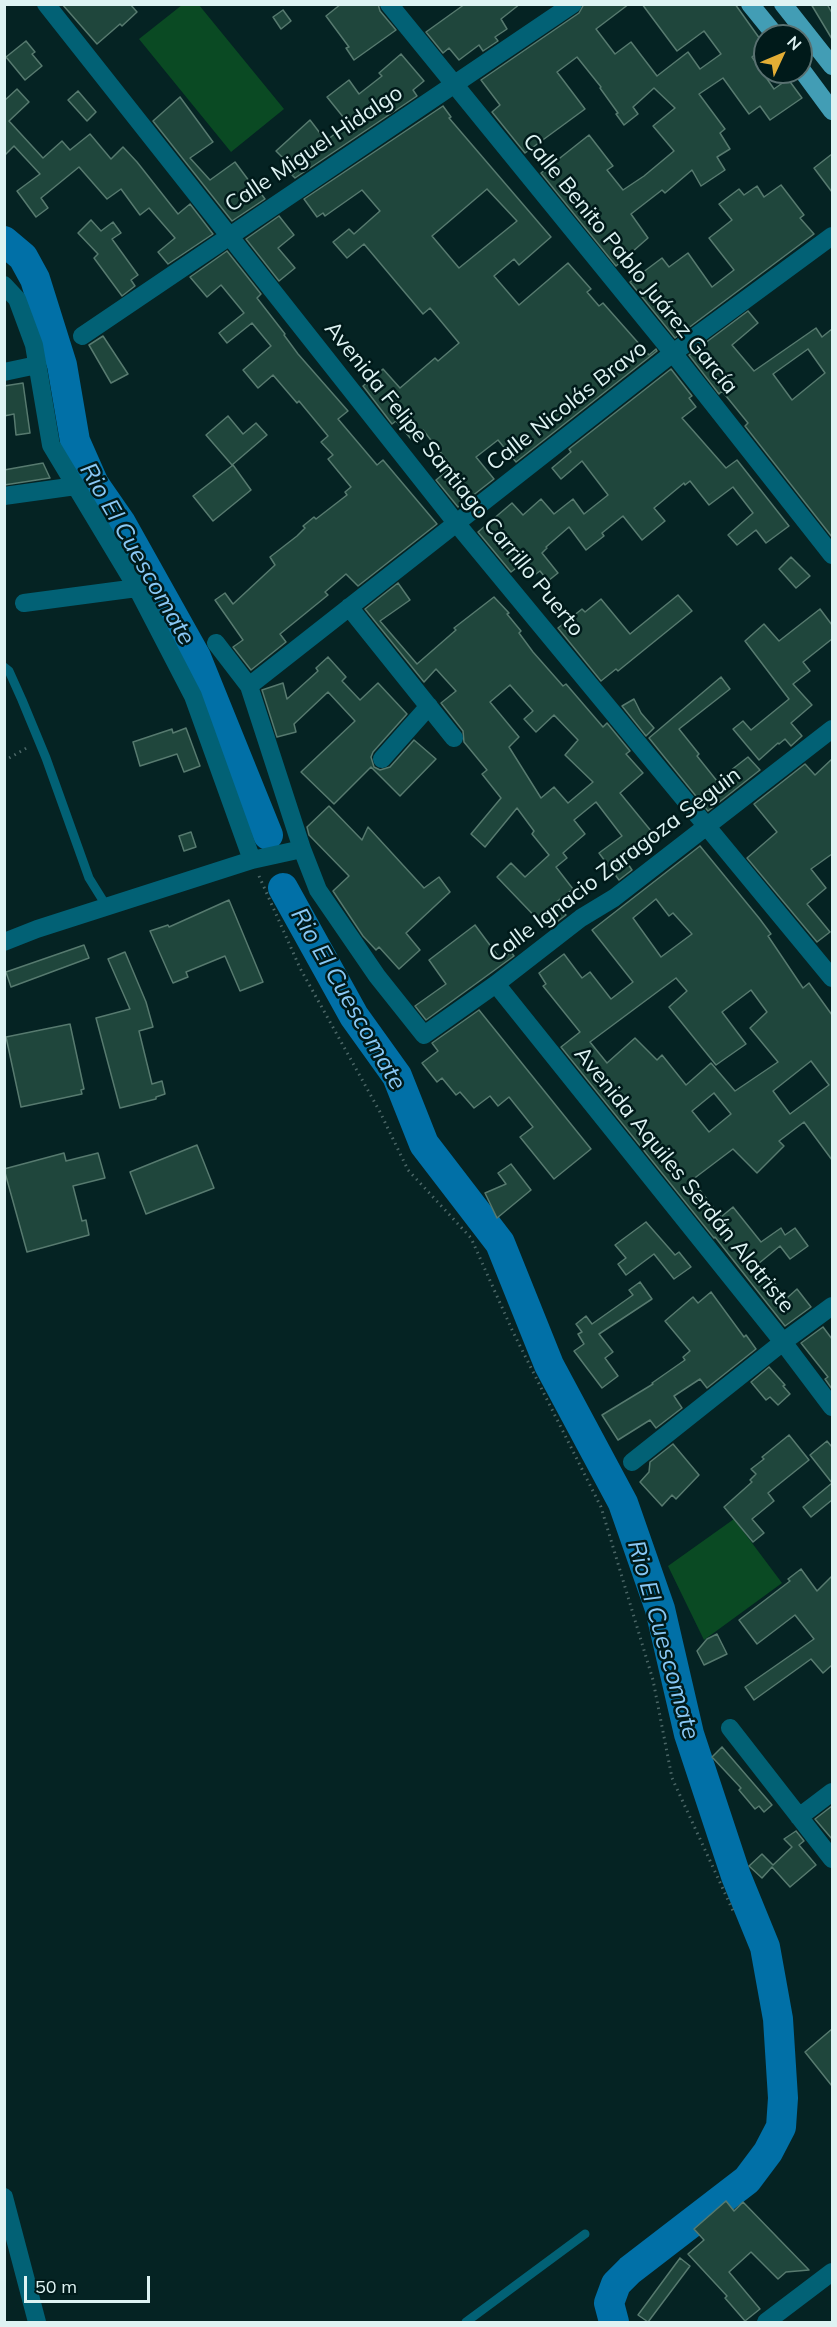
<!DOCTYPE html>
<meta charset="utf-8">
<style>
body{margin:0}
#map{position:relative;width:837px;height:2327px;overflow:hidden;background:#052323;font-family:Mulish,sans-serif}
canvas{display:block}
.frame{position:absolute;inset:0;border:6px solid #def3f3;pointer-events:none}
.north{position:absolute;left:753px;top:24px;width:60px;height:60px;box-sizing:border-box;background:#001a1a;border:2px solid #597171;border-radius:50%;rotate:46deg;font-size:16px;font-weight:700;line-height:24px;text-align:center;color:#def3f3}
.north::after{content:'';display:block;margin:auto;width:21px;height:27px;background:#e3ae35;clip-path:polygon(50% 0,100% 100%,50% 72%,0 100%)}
.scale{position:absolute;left:24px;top:2276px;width:126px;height:27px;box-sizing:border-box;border:3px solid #def3f3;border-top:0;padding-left:8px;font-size:18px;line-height:21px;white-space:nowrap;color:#def3f3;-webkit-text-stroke:4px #001a1a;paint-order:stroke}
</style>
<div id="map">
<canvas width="837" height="2327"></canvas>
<div class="frame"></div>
<div class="north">N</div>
<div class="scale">50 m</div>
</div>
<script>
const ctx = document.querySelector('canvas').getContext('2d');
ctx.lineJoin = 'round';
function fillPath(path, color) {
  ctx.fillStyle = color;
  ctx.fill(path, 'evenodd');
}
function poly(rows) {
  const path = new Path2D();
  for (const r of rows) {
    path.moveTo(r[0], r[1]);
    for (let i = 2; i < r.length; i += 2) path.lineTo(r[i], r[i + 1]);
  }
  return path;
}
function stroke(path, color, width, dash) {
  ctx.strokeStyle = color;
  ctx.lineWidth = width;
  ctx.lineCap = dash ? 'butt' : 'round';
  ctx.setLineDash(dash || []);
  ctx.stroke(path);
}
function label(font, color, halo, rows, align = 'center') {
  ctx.font = font + ' Mulish,sans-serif';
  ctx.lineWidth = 5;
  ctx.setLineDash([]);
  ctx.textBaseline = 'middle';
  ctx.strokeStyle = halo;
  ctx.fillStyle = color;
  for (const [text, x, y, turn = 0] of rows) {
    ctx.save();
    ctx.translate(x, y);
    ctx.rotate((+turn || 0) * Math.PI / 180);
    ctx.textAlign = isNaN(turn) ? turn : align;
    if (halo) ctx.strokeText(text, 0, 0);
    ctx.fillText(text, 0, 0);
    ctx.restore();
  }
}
const green = poly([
 [182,5,199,5,284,109,231,152,139,39],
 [734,1519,782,1583,704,1640,668,1566]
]);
const river = poly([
 [4,241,23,257,35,279,62,365,75,441,94,484,121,523,196,657,268,835],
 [283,888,354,1016,397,1076,424,1144,500,1243,549,1365,623,1503,660,1609,689,1734,736,1876,765,1947,778,2019,783,2098,781,2127,768,2152,747,2180,630,2270,616,2284,609,2303,614,2322]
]);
const building = poly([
 [62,4,130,4,137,12,122,26,120,24,97,44,62,4],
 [341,4,378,4,380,11,396,30,354,60,346,48,349,47,326,16,341,4],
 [465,4,520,4,501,19,507,29,495,37,498,41,483,51,479,45,459,60,449,48,443,53,426,32,465,4],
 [584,4,629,4,596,29,615,54,631,42,657,76,688,52,700,69,721,54,704,31,677,51,642,4,735,4,765,46,752,57,774,89,788,79,802,98,770,120,760,106,749,114,723,78,699,94,725,129,720,133,730,149,717,157,725,170,701,186,692,170,665,193,662,190,631,214,648,238,616,266,541,173,589,135,613,166,607,170,623,190,644,176,674,151,653,126,675,108,654,88,633,107,638,114,624,125,616,114,618,113,600,88,601,87,577,57,557,72,585,109,525,153,492,112,500,105,481,80,579,13,584,4],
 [811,4,827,4,832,13,832,39,811,4],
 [283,10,291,21,281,29,273,17,283,10],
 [26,41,35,52,32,54,42,66,25,80,6,57,26,41],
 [401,54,424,81,413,90,417,96,295,178,292,175,296,171,276,151,310,120,326,141,348,123,327,97,349,80,359,94,382,76,379,73,401,54],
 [17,89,29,102,9,121,43,158,62,141,70,150,90,134,111,159,123,147,137,162,178,214,190,204,213,234,168,264,158,252,175,238,149,208,140,215,121,189,107,199,79,167,41,198,48,208,36,217,17,191,40,174,14,146,4,156,4,101,17,89],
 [78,91,96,112,87,121,68,100,78,91],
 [180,97,213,142,190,158,210,180,235,162,258,193,259,191,265,199,232,221,153,121,180,97],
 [443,106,451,117,449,118,551,237,519,265,514,259,494,276,519,305,568,263,591,289,587,292,599,306,603,303,649,355,656,349,657,351,516,462,498,440,476,457,494,479,458,507,436,480,452,467,423,430,411,439,396,421,392,424,363,386,383,369,400,388,435,358,438,361,459,343,430,308,423,314,364,244,347,258,333,242,349,229,354,234,380,211,362,190,325,216,323,213,317,217,304,199,443,106],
 [487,189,517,221,459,268,432,236,487,189],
 [832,154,832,192,814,168,832,154],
 [781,185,804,215,800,218,814,234,675,338,630,282,662,258,669,267,688,253,712,287,734,270,709,238,732,220,719,204,739,189,744,195,757,186,764,197,781,185],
 [279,216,294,235,278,248,295,268,279,281,246,239,279,216],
 [91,220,101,231,113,222,121,233,112,239,138,275,131,280,135,286,122,296,94,258,98,254,78,233,91,220],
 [227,251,261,294,257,298,285,334,284,335,298,354,348,411,338,419,377,465,383,460,437,524,358,586,346,574,325,592,328,595,280,634,286,642,251,670,233,647,243,640,215,600,225,593,233,604,275,565,270,557,297,536,305,528,303,526,314,517,316,519,347,495,345,492,351,487,328,459,333,455,321,442,328,436,299,401,297,403,273,375,258,388,243,370,271,346,252,323,227,343,219,333,244,313,221,285,207,297,190,277,227,251],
 [748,311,758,323,732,345,754,371,816,328,822,337,832,329,832,537,745,426,748,423,722,391,719,394,689,355,748,311],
 [808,349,825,373,792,400,773,374,808,349],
 [103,336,128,374,111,383,89,345,103,336],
 [671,369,692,396,689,398,696,407,682,418,726,468,737,460,789,526,766,543,756,530,737,545,728,535,753,513,733,487,709,505,690,481,685,485,684,483,654,508,665,521,642,540,623,516,602,533,604,536,586,550,569,527,546,547,547,548,542,553,558,573,548,581,540,571,529,579,519,566,511,572,478,532,512,503,523,515,541,499,554,514,573,499,584,514,608,495,582,461,561,479,552,468,571,452,569,449,671,369],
 [23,383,30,433,16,435,14,414,4,416,4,386,23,383],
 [228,416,243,434,256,423,267,435,232,465,206,435,228,416],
 [43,463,50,478,4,485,4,470,43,463],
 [233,465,251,490,213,521,193,496,233,465],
 [791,557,810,576,796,588,779,569,791,557],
 [398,583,410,600,380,621,417,664,456,630,454,628,494,597,509,613,507,614,521,631,519,633,533,652,563,686,566,684,603,727,607,723,630,751,626,754,643,773,620,793,656,837,626,861,632,870,619,880,599,853,622,836,596,802,574,820,585,834,563,853,567,858,556,867,573,889,555,903,566,915,549,928,546,925,544,926,497,877,511,863,525,877,549,855,532,834,534,831,517,808,485,847,471,834,501,798,482,774,487,770,464,742,463,731,441,703,456,691,436,669,424,682,365,609,398,583],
 [510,685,533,711,524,719,536,732,554,715,578,740,565,755,593,782,568,803,554,787,541,798,509,747,519,737,490,702,510,685],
 [678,595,692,611,618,671,616,669,601,681,558,628,582,609,585,612,601,599,630,634,678,595],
 [820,609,832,625,832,639,803,662,810,671,793,684,812,705,791,723,802,736,791,746,785,739,779,744,778,743,759,760,733,729,743,721,751,730,789,699,745,641,764,624,779,641,820,609],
 [328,657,346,677,342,681,360,700,378,683,407,714,373,752,371,757,374,767,380,770,390,767,414,740,436,759,400,796,371,767,334,804,301,772,355,721,328,692,294,724,296,732,277,737,262,690,283,683,287,699,318,671,316,668,328,657],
 [721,677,730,689,679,729,699,754,697,756,717,781,748,757,760,770,708,811,649,738,721,677],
 [634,699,641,713,654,728,646,736,622,706,634,699],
 [186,728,200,766,184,772,177,754,140,766,133,742,172,729,173,733,186,728],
 [832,759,832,854,811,869,826,888,807,904,830,932,817,942,747,858,777,832,754,804,805,764,815,775,832,759],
 [329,806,362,840,368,827,424,888,439,877,450,892,406,933,420,950,399,969,379,947,376,950,363,936,333,891,349,876,309,835,307,827,329,806],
 [191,832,196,847,184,851,179,836,191,832],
 [700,846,759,918,771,934,768,936,803,988,809,983,832,1015,832,1160,804,1122,779,1141,784,1146,757,1173,733,1149,692,1180,721,1217,733,1207,761,1242,781,1228,785,1235,795,1228,808,1246,790,1259,780,1246,758,1264,787,1298,797,1289,811,1307,785,1326,715,1237,714,1238,561,1047,580,1032,543,986,546,984,539,973,564,954,582,978,590,972,611,999,633,982,592,930,700,846],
 [656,899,669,916,673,913,692,934,661,957,633,918,656,899],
 [676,978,687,991,669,1007,716,1065,746,1044,722,1012,751,990,767,1012,750,1028,778,1062,735,1091,711,1063,686,1085,662,1055,657,1060,635,1038,607,1063,590,1042,676,978],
 [811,1061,829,1085,790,1114,773,1091,811,1061],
 [714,1093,731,1114,709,1132,692,1111,714,1093],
 [229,900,263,982,240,991,225,956,186,972,188,977,173,983,150,931,168,925,169,927,229,900],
 [475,925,501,960,511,952,514,956,426,1020,415,1006,446,984,429,960,475,925],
 [84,945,89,958,11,987,6,972,84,945],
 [125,952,146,1002,153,1027,139,1031,152,1084,162,1081,165,1094,156,1097,156,1099,120,1108,96,1018,130,1009,108,959,125,952],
 [479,1010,591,1149,554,1179,520,1137,533,1127,509,1097,498,1106,490,1096,474,1108,460,1092,456,1095,442,1078,437,1082,422,1063,438,1051,432,1043,479,1010],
 [70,1024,84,1089,81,1090,82,1094,21,1107,6,1037,70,1024],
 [197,1145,214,1188,146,1214,130,1172,197,1145],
 [64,1153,66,1161,98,1153,105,1178,73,1186,82,1221,86,1220,89,1235,27,1252,4,1169,64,1153],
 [511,1164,531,1190,497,1218,485,1193,506,1184,498,1173,511,1164],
 [646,1222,675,1255,679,1252,691,1267,674,1279,654,1254,626,1275,618,1264,626,1258,615,1245,646,1222],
 [640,1282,652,1299,599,1334,613,1352,605,1358,618,1376,602,1388,574,1351,584,1344,578,1334,582,1332,576,1324,586,1316,592,1324,633,1295,629,1290,640,1282],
 [711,1292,744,1337,746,1335,756,1349,707,1388,700,1379,674,1396,682,1408,656,1428,650,1420,618,1440,602,1415,653,1384,652,1383,685,1360,683,1357,690,1351,665,1321,693,1297,698,1303,711,1292],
 [823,1327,832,1339,832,1389,825,1379,828,1377,801,1343,823,1327],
 [769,1367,785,1385,783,1386,790,1394,778,1405,770,1397,766,1400,751,1382,769,1367],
 [789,1435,809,1460,768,1493,774,1501,752,1519,764,1533,753,1542,724,1507,752,1482,750,1480,756,1474,751,1469,764,1459,762,1457,789,1435],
 [827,1441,832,1447,832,1500,811,1517,803,1507,832,1483,810,1455,827,1441],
 [673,1444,699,1475,676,1499,672,1495,662,1506,640,1482,649,1472,650,1462,673,1444],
 [801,1569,817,1591,832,1576,832,1665,823,1673,811,1659,754,1700,745,1687,814,1639,795,1615,757,1644,739,1620,790,1581,788,1579,801,1569],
 [717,1634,727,1654,704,1665,697,1651,707,1639,717,1634],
 [722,1747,772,1805,764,1812,759,1806,755,1809,739,1790,741,1788,712,1757,722,1747],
 [832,1806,832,1839,815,1819,832,1806],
 [796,1831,804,1841,799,1845,816,1865,790,1887,772,1867,762,1878,749,1866,762,1854,773,1865,792,1847,784,1839,796,1831],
 [832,2029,832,2086,805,2052,832,2029],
 [726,2201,734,2211,743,2202,809,2270,786,2272,778,2279,751,2252,729,2272,760,2309,745,2321,725,2298,727,2296,688,2254,704,2240,694,2229,726,2201],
 [680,2258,690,2266,648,2322,638,2315,680,2258]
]);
const path = poly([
 [4,761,30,746],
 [259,876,300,968,380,1112,408,1170,471,1238,513,1332,601,1507,653,1680,672,1778,734,1913]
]);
const lane = poly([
 [4,667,9,671,22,700,46,758,89,878,107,907],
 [466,2322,585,2234]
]);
const street = poly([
 [46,4,457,524,832,978],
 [389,4,673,353,832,555],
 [4,285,17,299,34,345,51,445,137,588,193,696,252,860],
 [82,336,573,4],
 [4,372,37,365],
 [4,496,76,486],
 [24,603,137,588],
 [349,607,454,738],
 [216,643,249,686,302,849,318,890,377,976,424,1035,496,984,581,918,614,898,832,729],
 [249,686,673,353,832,236],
 [382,759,429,706],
 [4,942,37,929,252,860,302,849],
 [496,984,783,1342,832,1407],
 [632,1462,783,1342,832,1306],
 [730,1728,832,1859],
 [799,1817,832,1792],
 [4,2197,37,2322],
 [766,2322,832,2272]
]);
const primary = poly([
 [750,4,776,36],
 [783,4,832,66],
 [801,69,832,111]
]);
const streetNames = [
 ["Calle Miguel Hidalgo",314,149,-34],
 ["Calle Benito Pablo Juárez García",630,264,51],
 ["Calle Nicolás Bravo",567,406,-38],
 ["Avenida Felipe Santiago Carrillo Puerto",454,479,51],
 ["Calle Ignacio Zaragoza Seguin",615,865,-37],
 ["Avenida Aquiles Serdán Alatriste",684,1180,51]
];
const waterNames = [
 ["Rio El Cuescomate",137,554,60],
 ["Rio El Cuescomate",348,999,60],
 ["Rio El Cuescomate",663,1640,74]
];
fillPath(green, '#0a4a23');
stroke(river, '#0170a7', 30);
fillPath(building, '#1f463c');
stroke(building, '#577a6f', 1.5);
stroke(path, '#4c6767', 3, [1.5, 4.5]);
stroke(lane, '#026175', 9);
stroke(street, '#026175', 18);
stroke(primary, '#429db5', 18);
label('22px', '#def3f3', '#001a1a', streetNames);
label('italic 24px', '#8ac8f5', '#001a1a', waterNames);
</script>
